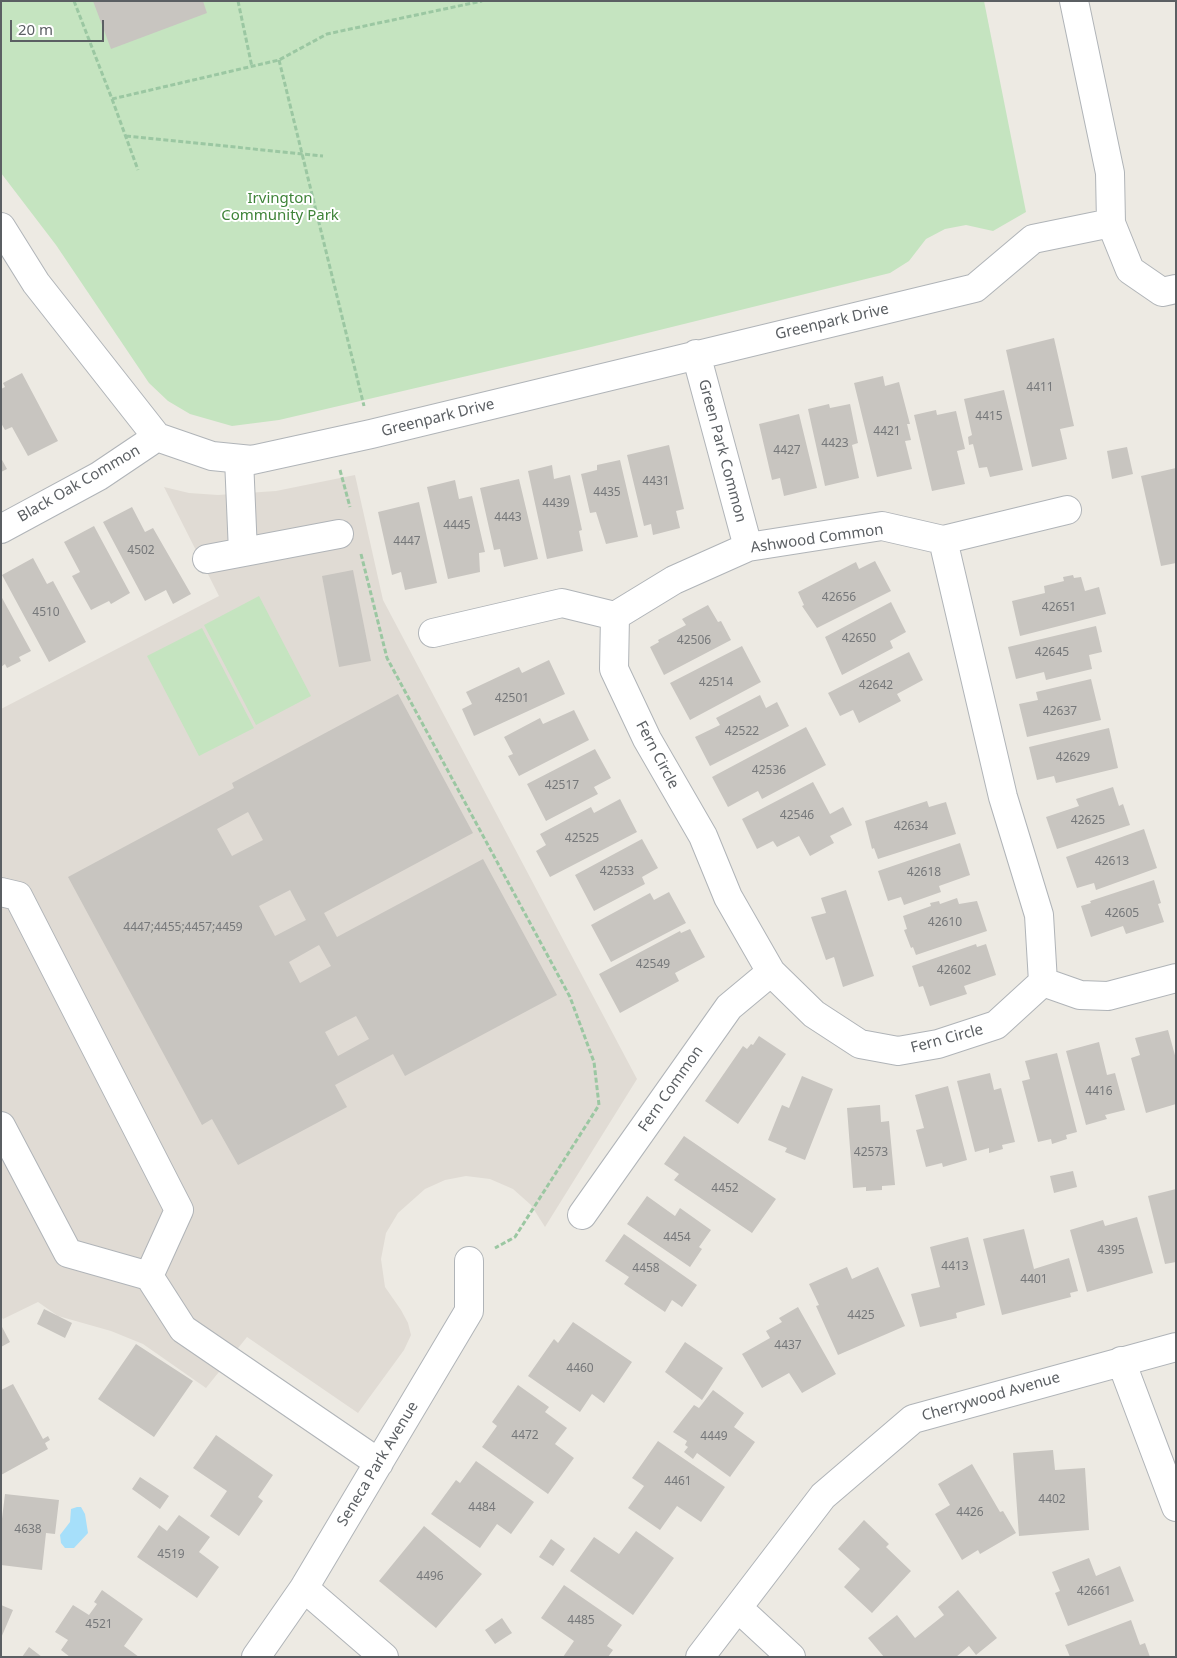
<!DOCTYPE html>
<style>
body{margin:0}
#map{position:relative;width:1177px;height:1658px;overflow:hidden;background:#edeae3;font-family:"Noto Sans",sans-serif}
canvas{display:block}
.frame{position:absolute;inset:0;border:2px solid #5b5f63;pointer-events:none}
.scale{position:absolute;left:10px;top:20px;width:94px;height:22px;box-sizing:border-box;border:2px solid #5b5f63;border-top:0;padding-left:6px;font-size:15px;line-height:18px;white-space:nowrap;color:#5b5f63;-webkit-text-stroke:4px #fff;paint-order:stroke}
</style>
<div id="map">
<canvas width="1177" height="1658"></canvas>
<div class="frame"></div>
<div class="scale">20 m</div>
</div>
<script>
const ctx = document.querySelector('canvas').getContext('2d');
ctx.lineJoin = 'round';
function fillPath(path, color) {
  ctx.fillStyle = color;
  ctx.fill(path, 'evenodd');
}
function poly(rows) {
  const path = new Path2D();
  for (const r of rows) {
    path.moveTo(r[0], r[1]);
    for (let i = 2; i < r.length; i += 2) path.lineTo(r[i], r[i + 1]);
  }
  return path;
}
function stroke(path, color, width, dash) {
  ctx.strokeStyle = color;
  ctx.lineWidth = width;
  ctx.lineCap = dash ? 'butt' : 'round';
  ctx.setLineDash(dash || []);
  ctx.stroke(path);
}
function label(font, color, halo, rows, align = 'center') {
  ctx.font = font + ' "Noto Sans",sans-serif';
  ctx.lineWidth = 4;
  ctx.setLineDash([]);
  ctx.textBaseline = 'middle';
  ctx.strokeStyle = halo;
  ctx.fillStyle = color;
  for (const [text, x, y, turn = 0] of rows) {
    ctx.save();
    ctx.translate(x, y);
    ctx.rotate((+turn || 0) * Math.PI / 180);
    ctx.textAlign = isNaN(turn) ? turn : align;
    if (halo) ctx.strokeText(text, 0, 0);
    ctx.fillText(text, 0, 0);
    ctx.restore();
  }
}
const education = poly([
 [355,475,383,600,637,1079,545,1227,531,1205,513,1189,490,1179,466,1176,445,1180,425,1189,398,1213,386,1233,381,1259,385,1287,401,1310,408,1323,411,1335,404,1350,358,1413,247,1337,206,1388,143,1344,111,1331,58,1316,38,1302,3,1319,1,1316,1,709,219,596,164,487,189,493,218,495,276,491]
]);
const green = poly([
 [1,1,984,1,1026,212,993,231,966,225,945,229,926,239,909,261,890,273,591,347,279,420,232,426,190,414,168,401,149,383,56,245,1,173],
 [259,596,311,696,256,725,204,625],
 [202,628,254,728,199,756,147,656]
]);
const water = poly([
 [77,1507,81,1507,85,1514,88,1533,74,1548,65,1548,61,1543,60,1535,70,1522,71,1509]
]);
const building = poly([
 [93,1,203,1,207,13,111,49],
 [1054,338,1074,426,1060,429,1067,459,1032,467,1006,350],
 [22,373,58,441,28,456,12,427,5,430,1,423,1,389,5,387,3,383],
 [883,376,885,386,899,382,910,424,907,424,911,440,905,441,912,469,877,477,854,383],
 [1004,390,1023,470,990,477,987,467,979,468,973,444,969,445,968,437,972,435,964,399],
 [829,404,830,408,850,404,858,443,852,445,859,478,825,486,808,409],
 [936,410,937,415,956,411,965,449,957,451,965,484,932,491,914,415],
 [799,414,817,488,784,496,780,478,772,480,759,424],
 [669,445,684,509,676,511,680,528,653,535,651,524,644,526,627,455],
 [1127,447,1133,474,1112,479,1107,451],
 [1,458,7,469,1,472],
 [620,460,638,537,606,544,596,512,590,513,581,474,597,470,597,465],
 [552,465,554,479,570,475,582,530,579,531,583,551,547,559,528,471],
 [1176,468,1176,563,1161,566,1141,476],
 [519,479,538,559,504,567,500,549,494,550,480,488],
 [455,480,459,499,472,496,485,552,479,553,480,572,448,579,427,487],
 [419,502,437,583,405,590,401,572,392,575,378,512],
 [132,507,145,532,153,528,191,594,173,604,166,590,145,601,103,522],
 [94,526,130,593,111,604,109,601,91,610,72,576,80,572,64,542],
 [33,558,47,584,53,581,86,642,49,662,2,575],
 [875,561,891,591,817,628,802,606,804,605,798,592,856,562,859,569],
 [353,570,371,661,339,667,322,576],
 [1073,575,1074,578,1081,577,1085,591,1099,587,1106,614,1020,636,1012,601,1045,593,1044,586,1064,581,1063,577],
 [1,596,31,651,19,657,21,661,7,668,5,664,1,667],
 [891,602,906,632,890,641,893,648,842,675,825,637],
 [708,605,718,622,721,621,731,640,664,675,650,647,659,642,658,640,686,625,682,619],
 [1096,626,1102,652,1089,655,1092,669,1046,680,1044,672,1016,679,1008,647],
 [742,646,761,682,690,720,670,683],
 [909,652,923,680,897,694,901,701,859,723,853,710,840,716,828,693],
 [549,660,565,694,474,736,462,709,472,704,466,692,519,667,522,673],
 [1091,679,1101,720,1027,737,1019,704,1038,700,1036,692],
 [398,694,473,833,324,913,337,937,483,859,557,995,405,1076,393,1054,335,1085,347,1107,238,1165,212,1119,202,1125,68,877,234,788,232,783],
 [248,812,263,840,232,856,217,829],
 [290,890,306,920,275,936,259,906],
 [319,945,331,966,300,983,289,962],
 [356,1016,369,1039,338,1056,325,1032],
 [760,695,766,708,777,702,789,726,710,766,695,737,720,725,716,718],
 [574,710,589,740,519,776,508,756,513,754,504,737,540,718,543,724],
 [806,727,826,765,762,799,758,791,728,807,712,777],
 [1109,728,1118,768,1056,783,1054,776,1037,780,1029,747],
 [595,749,611,778,594,787,598,794,546,821,527,784],
 [813,782,830,814,843,807,852,825,830,836,834,843,810,856,799,836,777,847,773,841,757,849,742,819],
 [1113,787,1119,806,1123,804,1130,825,1057,849,1046,817,1079,806,1076,799],
 [620,799,637,832,550,877,536,851,546,845,540,834,591,807,594,813],
 [927,801,929,807,946,802,956,834,878,859,874,848,872,849,865,821],
 [1144,829,1157,868,1096,890,1094,883,1077,888,1066,857],
 [642,839,658,868,642,877,645,884,594,911,575,875],
 [960,843,970,875,939,886,941,892,904,905,901,897,888,901,878,871],
 [1154,880,1161,903,1158,904,1164,922,1126,934,1123,926,1091,937,1081,906,1091,903,1090,901],
 [846,890,874,976,843,987,834,957,826,960,811,917,826,913,821,898],
 [669,892,686,923,611,962,591,925,650,893,654,900],
 [957,898,959,904,977,901,987,931,916,955,913,947,911,948,904,930,907,929,903,916,931,906,930,903,939,901,940,904],
 [690,929,705,957,675,973,679,981,620,1013,599,974,680,931,681,933],
 [976,944,977,947,986,944,996,975,964,986,967,994,930,1006,923,986,919,987,912,966],
 [1168,1030,1176,1059,1176,1104,1146,1113,1131,1058,1140,1055,1135,1038],
 [759,1036,786,1054,738,1124,705,1101,743,1046,747,1049,751,1044,753,1045],
 [1099,1042,1107,1075,1115,1073,1125,1110,1105,1115,1107,1119,1086,1125,1066,1051],
 [1057,1053,1077,1132,1066,1135,1067,1139,1052,1144,1051,1139,1038,1142,1022,1081,1030,1079,1025,1061],
 [990,1073,994,1090,1001,1088,1015,1142,1002,1145,1003,1149,989,1153,989,1148,975,1152,957,1081],
 [802,1076,833,1089,805,1160,785,1152,787,1148,768,1140,782,1105,789,1108],
 [948,1086,967,1160,943,1167,942,1163,926,1167,916,1130,924,1128,915,1095],
 [880,1105,881,1122,889,1121,895,1185,882,1186,882,1190,866,1191,866,1187,853,1188,847,1108],
 [684,1136,776,1199,752,1233,674,1180,679,1174,664,1164],
 [1073,1171,1077,1187,1054,1193,1050,1176],
 [1176,1189,1176,1262,1165,1264,1148,1196],
 [647,1196,675,1216,680,1208,711,1230,699,1247,702,1249,690,1267,627,1224],
 [1137,1217,1153,1273,1087,1292,1070,1230,1103,1220,1105,1226],
 [1024,1229,1034,1269,1069,1258,1078,1291,1070,1293,1071,1297,1002,1315,983,1239],
 [624,1234,697,1285,682,1307,672,1300,665,1312,624,1284,629,1277,605,1261],
 [968,1237,985,1305,956,1313,957,1318,920,1327,911,1294,940,1287,930,1247],
 [847,1267,852,1279,878,1267,905,1326,838,1355,816,1306,819,1305,809,1284],
 [798,1307,836,1374,802,1393,789,1373,762,1388,742,1354,770,1338,766,1331,782,1322,779,1318],
 [44,1309,72,1323,65,1338,37,1324],
 [573,1322,632,1362,604,1403,592,1394,580,1412,528,1376,554,1339,558,1343],
 [1,1325,10,1342,1,1347],
 [685,1342,723,1368,702,1400,665,1372],
 [136,1344,193,1381,154,1437,98,1399],
 [13,1384,43,1439,48,1436,50,1440,45,1443,48,1449,1,1475,1,1390],
 [518,1385,549,1407,545,1412,567,1428,555,1444,574,1458,548,1494,482,1447,497,1426,492,1422],
 [713,1390,744,1413,734,1427,755,1442,730,1477,697,1453,693,1459,684,1452,688,1447,685,1445,687,1441,673,1432,694,1405,699,1408],
 [216,1435,273,1475,258,1497,263,1501,239,1536,210,1516,227,1491,193,1468],
 [658,1441,725,1487,701,1522,677,1506,660,1530,628,1508,644,1486,632,1478],
 [1053,1450,1055,1470,1085,1468,1089,1530,1019,1536,1013,1453],
 [476,1461,534,1502,511,1534,497,1524,480,1548,431,1514,456,1480,460,1483],
 [972,1464,1000,1512,1003,1511,1016,1533,980,1554,978,1550,962,1560,935,1514,950,1505,938,1484],
 [140,1477,169,1496,160,1509,132,1489],
 [5,1494,59,1500,55,1534,46,1533,42,1570,1,1565,1,1527],
 [179,1515,210,1537,199,1552,219,1567,197,1598,137,1557,159,1525,167,1531],
 [864,1520,889,1544,886,1547,911,1571,872,1613,844,1587,860,1569,838,1549],
 [424,1526,482,1574,436,1628,379,1581],
 [636,1531,674,1558,633,1615,570,1571,594,1537,619,1554],
 [551,1539,565,1549,553,1566,539,1557],
 [1089,1558,1096,1576,1120,1566,1134,1601,1068,1626,1055,1593,1060,1591,1052,1572],
 [564,1585,622,1625,607,1646,613,1650,608,1657,563,1657,574,1641,541,1618],
 [102,1590,143,1619,124,1646,139,1657,70,1657,61,1650,68,1640,55,1632,73,1605,89,1615,97,1604,94,1602],
 [958,1590,997,1638,976,1655,969,1646,956,1657,884,1657,868,1638,897,1615,915,1638,944,1615,938,1607],
 [1,1605,13,1610,1,1638],
 [502,1618,512,1633,495,1644,485,1630],
 [1131,1620,1140,1645,1145,1643,1150,1657,1070,1657,1065,1645],
 [29,1647,42,1657,22,1657]
]);
const path = poly([
 [74,1,112,99,279,60,327,34,482,1],
 [238,1,252,67],
 [279,60,364,406],
 [112,99,138,170],
 [126,136,323,156],
 [340,470,350,507],
 [361,554,387,658,570,997,594,1062,599,1105,515,1237,495,1248]
]);
const minor = poly([
 [1074,1,1110,173,1111,223,1130,270,1162,292,1176,289],
 [1,227,36,283,157,437,212,456,252,460,371,434,975,288,1033,239,1111,223],
 [696,354,748,547],
 [239,459,243,552],
 [1,529,99,476,157,437],
 [207,559,339,534],
 [615,616,614,669,647,739,703,836,728,897,771,972,814,1014,860,1044,898,1051,938,1044,996,1025,1043,982,1039,915,1003,797,943,540],
 [433,633,562,603,615,616,674,580,748,547,882,526,943,540,1067,510],
 [1,892,18,896,179,1210,149,1276],
 [1043,982,1080,995,1108,996,1176,978],
 [1,1126,68,1253,149,1276,183,1329,379,1463],
 [582,1215,729,1007,771,972],
 [1121,1361,1176,1507],
 [304,1588,384,1657],
 [738,1608,791,1657],
 [256,1657,304,1588,469,1311,469,1261],
 [700,1657,823,1496,913,1419,1176,1347]
]);
const numberNames = [
 ["4411",1040,388],
 ["4415",989,417],
 ["4421",887,432],
 ["4423",835,444],
 ["4427",787,451],
 ["4431",656,482],
 ["4435",607,493],
 ["4439",556,504],
 ["4443",508,518],
 ["4445",457,526],
 ["4447",407,542],
 ["4502",141,551],
 ["42656",839,598],
 ["42651",1059,608],
 ["4510",46,613],
 ["42650",859,639],
 ["42506",694,641],
 ["42645",1052,653],
 ["42514",716,683],
 ["42642",876,686],
 ["42501",512,699],
 ["42637",1060,712],
 ["42522",742,732],
 ["42629",1073,758],
 ["42536",769,771],
 ["42517",562,786],
 ["42546",797,816],
 ["42625",1088,821],
 ["42634",911,827],
 ["42525",582,839],
 ["42613",1112,862],
 ["42533",617,872],
 ["42618",924,873],
 ["42605",1122,914],
 ["42610",945,923],
 ["4447;4455;4457;4459",183,928],
 ["42549",653,965],
 ["42602",954,971],
 ["4416",1099,1092],
 ["42573",871,1153],
 ["4452",725,1189],
 ["4454",677,1238],
 ["4395",1111,1251],
 ["4413",955,1267],
 ["4458",646,1269],
 ["4401",1034,1280],
 ["4425",861,1316],
 ["4437",788,1346],
 ["4460",580,1369],
 ["4472",525,1436],
 ["4449",714,1437],
 ["4461",678,1482],
 ["4402",1052,1500],
 ["4484",482,1508],
 ["4426",970,1513],
 ["4638",28,1530],
 ["4519",171,1555],
 ["4496",430,1577],
 ["42661",1094,1592],
 ["4485",581,1621],
 ["4521",99,1625]
];
const parkNames = [
 ["Irvington",280,199],
 ["Community Park",280,216]
];
const streetNames = [
 ["Greenpark Drive",832,322,-13],
 ["Greenpark Drive",438,418,-14],
 ["Green Park Common",722,451,75],
 ["Black Oak Common",79,484,-30],
 ["Ashwood Common",817,539,-8],
 ["Fern Circle",657,755,62],
 ["Fern Circle",947,1039,-15],
 ["Fern Common",671,1089,-55],
 ["Cherrywood Avenue",991,1397,-16],
 ["Seneca Park Avenue",378,1464,-59]
];
fillPath(education, '#e0dbd4');
fillPath(green, '#c5e4c0');
fillPath(water, '#a6dffa');
fillPath(building, '#c8c5c0');
stroke(minor, '#b0b4b8', 30);
stroke(path, '#9bc7a2', 3, [5, 2.5]);
stroke(minor, '#fff', 28);
label('12px', '#76787a', null, numberNames);
label('15px', '#3f8439', '#fff', parkNames);
label('15px', '#5b5f63', '#fff', streetNames);
</script>
